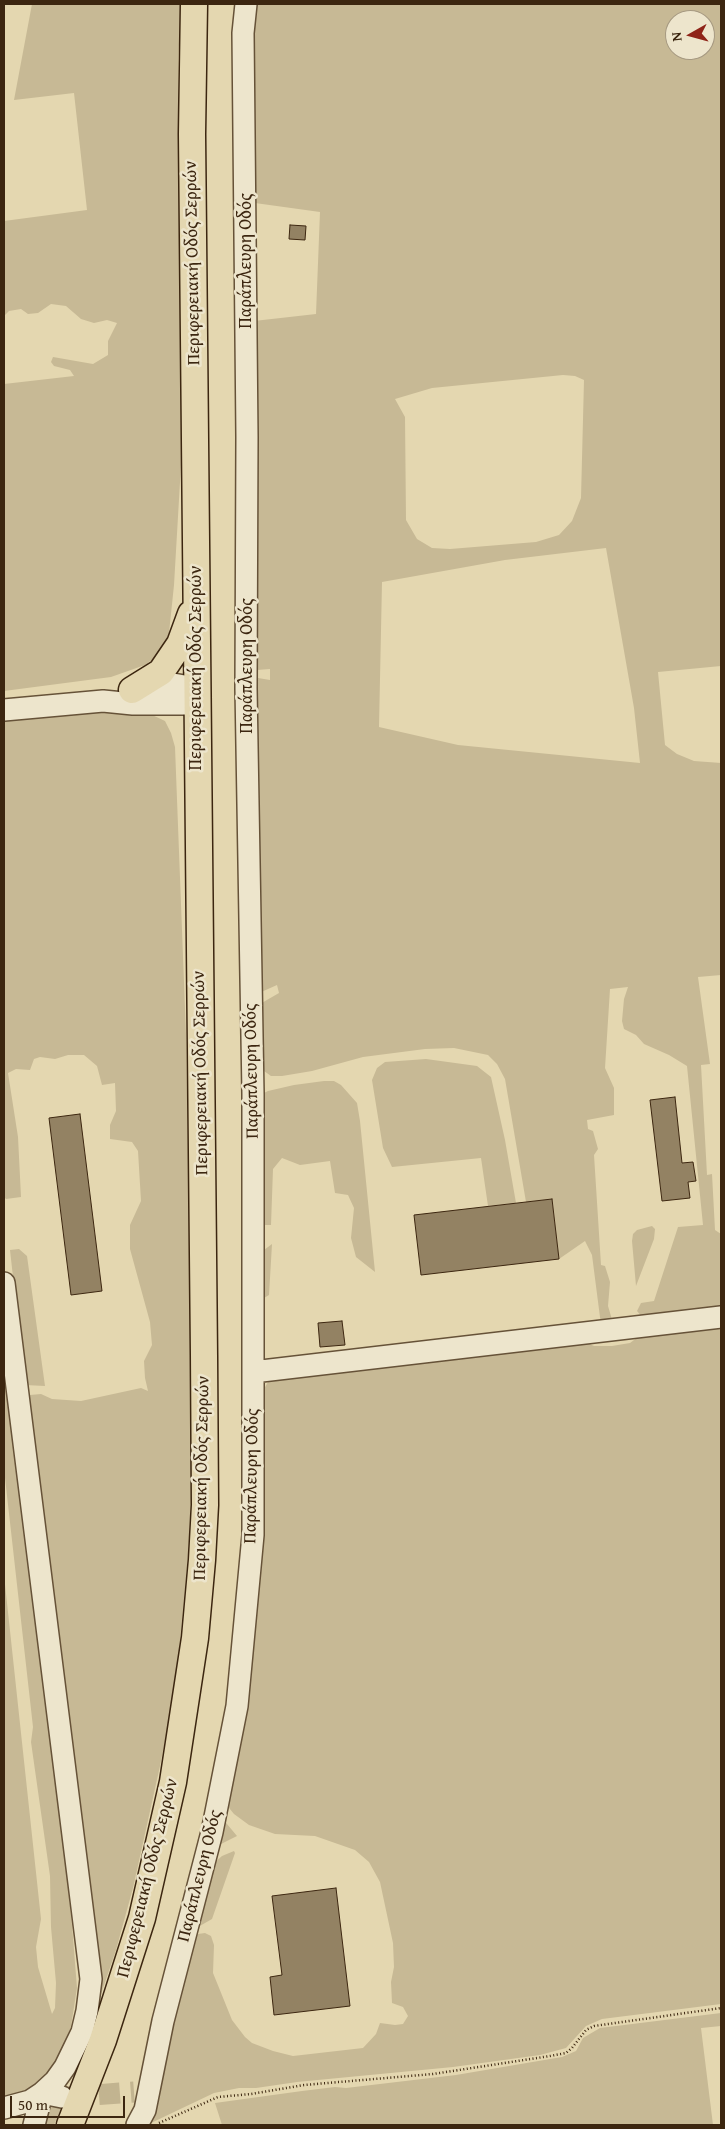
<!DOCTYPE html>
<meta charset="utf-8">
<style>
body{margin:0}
#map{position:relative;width:725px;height:2129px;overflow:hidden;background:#e4d7b0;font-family:"Gentium Book Plus",serif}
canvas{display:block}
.frame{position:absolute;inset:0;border:5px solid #3c2610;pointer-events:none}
.north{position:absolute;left:665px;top:10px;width:50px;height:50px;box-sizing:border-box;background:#ede5cc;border:1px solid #a69981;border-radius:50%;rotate:263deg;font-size:14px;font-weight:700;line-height:20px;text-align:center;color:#3c2610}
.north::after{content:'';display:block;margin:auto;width:18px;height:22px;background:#8f2418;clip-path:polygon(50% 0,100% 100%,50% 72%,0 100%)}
.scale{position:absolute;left:10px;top:2096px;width:115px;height:22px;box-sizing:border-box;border:2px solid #3c2610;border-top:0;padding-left:6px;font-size:15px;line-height:18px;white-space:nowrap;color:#3c2610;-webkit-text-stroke:4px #ede5cc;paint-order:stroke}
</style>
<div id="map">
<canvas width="725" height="2129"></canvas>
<div class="frame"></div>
<div class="north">N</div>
<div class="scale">50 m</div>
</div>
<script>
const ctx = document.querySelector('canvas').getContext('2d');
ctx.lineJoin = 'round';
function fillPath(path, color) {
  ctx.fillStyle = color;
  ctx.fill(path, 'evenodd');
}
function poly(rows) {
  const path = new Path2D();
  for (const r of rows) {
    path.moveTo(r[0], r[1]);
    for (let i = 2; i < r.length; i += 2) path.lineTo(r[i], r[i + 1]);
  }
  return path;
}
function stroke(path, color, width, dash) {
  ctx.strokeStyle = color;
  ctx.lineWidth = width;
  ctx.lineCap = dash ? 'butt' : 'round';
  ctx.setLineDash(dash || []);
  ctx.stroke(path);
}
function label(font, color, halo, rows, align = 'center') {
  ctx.font = font + ' "Gentium Book Plus",serif';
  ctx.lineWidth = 5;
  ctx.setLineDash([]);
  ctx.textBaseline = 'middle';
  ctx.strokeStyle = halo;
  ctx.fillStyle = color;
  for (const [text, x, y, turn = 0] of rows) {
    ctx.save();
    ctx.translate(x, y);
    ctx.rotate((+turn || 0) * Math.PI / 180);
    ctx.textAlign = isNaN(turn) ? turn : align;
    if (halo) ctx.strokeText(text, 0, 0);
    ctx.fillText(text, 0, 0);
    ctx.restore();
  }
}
const green = poly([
 [32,4,182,4,178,58,182,448,174,585,169,633,164,647,156,657,145,665,111,677,4,691,4,384,74,376,70,370,54,366,51,362,53,357,93,364,108,355,108,341,117,323,107,320,94,323,81,319,66,306,51,304,38,313,28,314,21,309,9,311,4,316,4,221,87,210,74,93,14,100],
 [255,4,721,4,721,666,658,672,665,745,677,754,694,761,721,763,721,975,698,977,710,1064,701,1065,707,1175,712,1174,715,1230,721,1234,721,1311,643,1318,637,1311,641,1303,654,1301,678,1227,703,1225,687,1066,669,1055,644,1044,636,1035,624,1029,622,1021,624,999,628,987,610,989,605,1068,614,1088,614,1115,587,1120,588,1129,593,1131,598,1149,594,1155,601,1265,605,1266,610,1282,608,1306,613,1323,601,1325,592,1255,585,1241,559,1259,552,1199,526,1202,505,1079,497,1064,488,1055,454,1048,425,1049,363,1057,312,1071,282,1076,271,1076,264,1071,261,1066,260,1004,279,993,277,985,259,993,255,689,258,678,270,680,270,669,257,670,255,550,258,536,254,321,316,314,320,212,255,203,254,198,251,22],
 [675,20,705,20,705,50,675,50],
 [563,375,575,376,584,380,581,498,572,521,559,535,536,542,450,549,432,548,417,539,406,520,405,417,395,399,432,388],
 [606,548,634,708,640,763,458,745,379,727,382,582,505,560],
 [130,711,150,714,165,721,171,733,175,747,186,1035,193,1460,188,1555,176,1683,160,1766,133,1888,116,1950,97,2006,25,1401,30,1395,41,1394,52,1399,81,1401,141,1388,148,1391,145,1378,144,1361,152,1345,150,1322,130,1249,130,1225,141,1201,138,1151,132,1142,110,1139,110,1125,116,1111,115,1083,102,1085,97,1066,84,1055,68,1055,55,1059,40,1057,34,1059,30,1070,16,1069,8,1073,18,1137,21,1197,6,1199,4,1197,4,720,75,713],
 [426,1059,477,1066,491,1077,505,1140,516,1203,488,1206,481,1158,392,1167,383,1148,372,1080,377,1068,385,1062],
 [324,1081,334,1081,341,1085,357,1103,360,1121,375,1272,356,1257,351,1238,354,1208,348,1195,335,1193,330,1161,300,1165,282,1158,273,1169,271,1225,260,1225,260,1095,268,1091,294,1085],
 [652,1226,655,1229,654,1239,636,1286,632,1241,633,1234,637,1230],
 [272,1244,269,1295,264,1298,260,1297,260,1262,264,1250],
 [19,1249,27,1256,45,1386,25,1385,10,1250],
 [721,1325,721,2004,602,2019,586,2026,566,2048,540,2055,453,2067,297,2082,256,2088,239,2088,214,2093,151,2123,147,2122,193,1939,198,1934,205,1933,211,1936,214,1945,213,1973,232,2020,245,2037,252,2043,273,2051,293,2056,363,2048,376,2034,380,2023,395,2025,403,2024,408,2016,403,2007,392,2003,391,1982,394,1967,393,1943,380,1882,369,1862,355,1850,315,1836,275,1834,249,1825,234,1814,225,1803,262,1405,264,1389,272,1375,585,1342,594,1346,612,1346,630,1343,638,1337,644,1329],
 [4,1326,50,1719,72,1925,77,1988,71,2026,63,2051,45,2077,28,2090,4,2098,4,1575,41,1919,36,1947,38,1967,52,2014,55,2008,56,1983,51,1927,50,1876,31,1742,33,1727,4,1469],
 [222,1818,237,1836,217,1846],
 [234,1851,235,1853,212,1919,198,1927,213,1864,222,1856],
 [721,2013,721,2026,701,2028,713,2125,222,2125,215,2103,302,2091,335,2087,346,2088,456,2075,562,2057,576,2051,583,2038,600,2028],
 [62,2106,54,2125,41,2125,46,2108]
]);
const building = poly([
 [290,225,306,226,305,240,289,239,290,225],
 [675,1097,682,1163,693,1162,696,1181,688,1182,690,1198,662,1201,650,1100,675,1097],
 [80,1114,102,1291,71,1295,49,1118,80,1114],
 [552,1199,559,1259,421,1275,414,1215,552,1199],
 [342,1321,345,1345,320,1347,318,1323,342,1321],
 [336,1888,350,2006,274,2015,270,1977,282,1975,272,1896,336,1888]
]);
const minorTunnel = poly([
 [67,2097,134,2092]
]);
const path = poly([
 [159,2123,218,2097,251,2094,304,2085,433,2074,550,2056,566,2053,572,2048,586,2030,594,2026,721,2008]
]);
const minor = poly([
 [137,689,173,684,196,688],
 [4,710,103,701,133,704,196,704],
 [4,1283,91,1979,87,2011,82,2032,65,2067,55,2081,42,2093,30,2101,4,2108],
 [253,1372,721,1317],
 [34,2125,42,2093,62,2097],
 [137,2125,145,2110,163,2021,212,1832,237,1706,253,1535,253,1094,246,688,247,437,243,33,246,4]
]);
const major = poly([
 [132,690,161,672,180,644,191,614],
 [70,2125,103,2040,142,1918,173,1782,195,1638,202,1560,205,1505,204,1355,192,134,194,4]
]);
const streetNames = [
 ["Παράπλευρη Οδός",246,261,-90],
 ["Περιφερειακή Οδός Σερρών",193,263,-91],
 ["Παράπλευρη Οδός",247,666,-90],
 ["Περιφερειακή Οδός Σερρών",196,668,-90],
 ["Παράπλευρη Οδός",252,1071,-91],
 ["Περιφερειακή Οδός Σερρών",201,1073,-91],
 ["Παράπλευρη Οδός",252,1476,-89],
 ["Περιφερειακή Οδός Σερρών",202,1478,-89],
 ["Παράπλευρη Οδός",200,1876,-76],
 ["Περιφερειακή Οδός Σερρών",148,1878,-76]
];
fillPath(green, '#c7b995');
fillPath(building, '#938263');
stroke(building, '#3c2610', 1);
stroke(minorTunnel, '#c2b490', 21, [21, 11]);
stroke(minor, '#665238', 24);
stroke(major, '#3c2610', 29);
stroke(path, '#3c2610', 2.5, [1, 2.5]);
stroke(minor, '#ede5cc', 21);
stroke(major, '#e4d7b0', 26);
label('18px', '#3c2610', '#ede5cc', streetNames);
</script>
